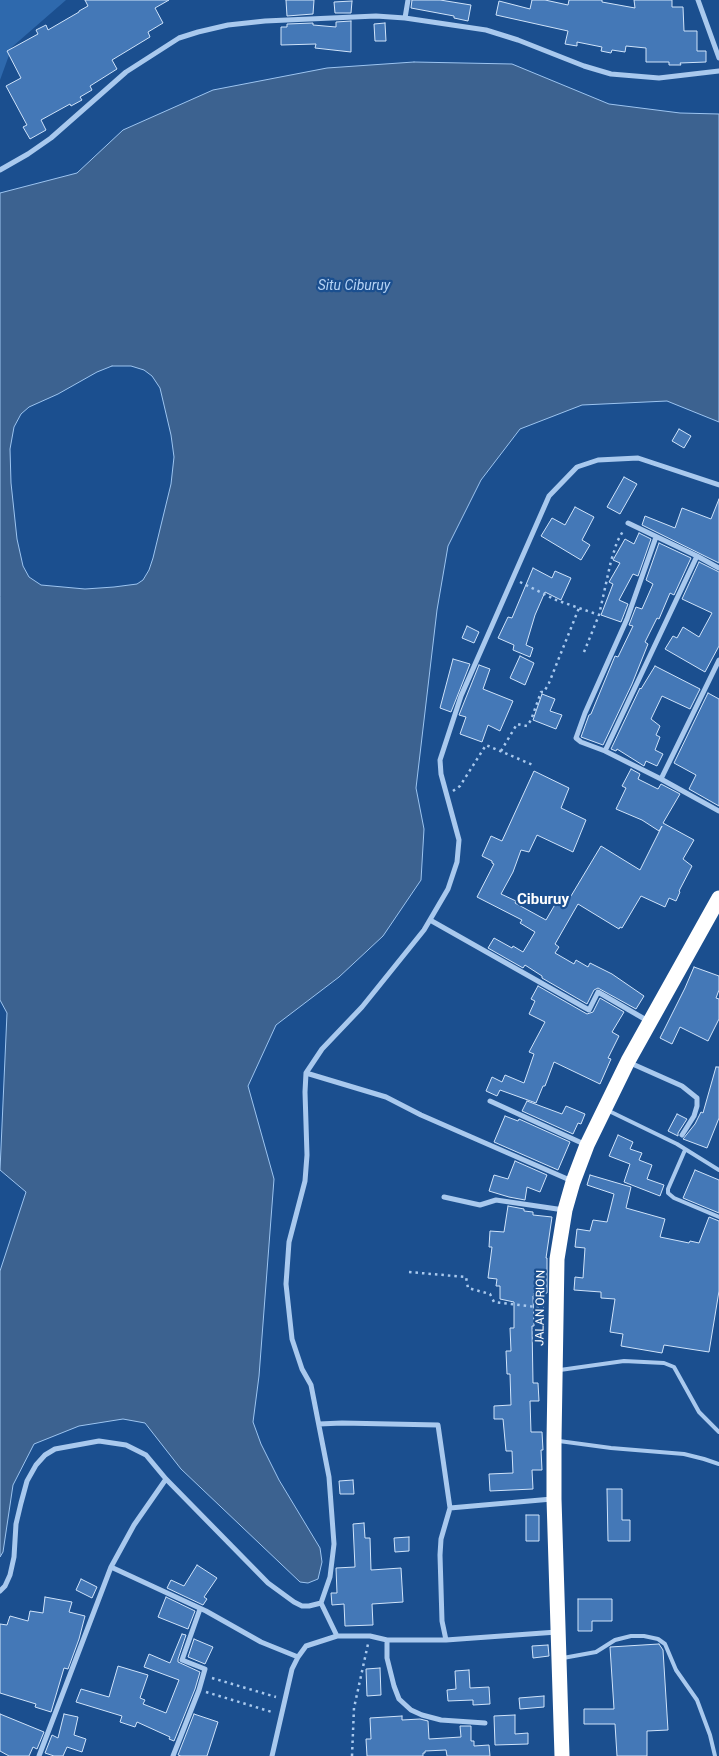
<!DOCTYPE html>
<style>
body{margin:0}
canvas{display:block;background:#1b4f8f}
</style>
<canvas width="719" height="1756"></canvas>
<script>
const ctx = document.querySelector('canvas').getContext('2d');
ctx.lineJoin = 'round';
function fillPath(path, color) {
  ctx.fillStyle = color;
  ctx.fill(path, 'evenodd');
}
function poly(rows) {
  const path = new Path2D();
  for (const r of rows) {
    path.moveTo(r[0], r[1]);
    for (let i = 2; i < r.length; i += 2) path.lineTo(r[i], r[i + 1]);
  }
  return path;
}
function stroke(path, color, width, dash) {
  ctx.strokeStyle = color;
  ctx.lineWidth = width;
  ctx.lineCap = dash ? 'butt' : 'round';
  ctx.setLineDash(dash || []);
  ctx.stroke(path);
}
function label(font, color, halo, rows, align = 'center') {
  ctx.font = font + ' Roboto,sans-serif';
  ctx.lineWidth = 4.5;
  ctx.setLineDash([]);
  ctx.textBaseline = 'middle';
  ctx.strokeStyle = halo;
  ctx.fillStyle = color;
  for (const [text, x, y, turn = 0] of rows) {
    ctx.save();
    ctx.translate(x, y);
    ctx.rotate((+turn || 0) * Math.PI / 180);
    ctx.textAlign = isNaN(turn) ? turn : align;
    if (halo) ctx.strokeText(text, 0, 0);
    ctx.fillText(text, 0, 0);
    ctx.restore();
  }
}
const green = poly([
 [0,0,66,0,12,47,0,80]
]);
const water = poly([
 [414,62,512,64,609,104,680,113,719,114,719,422,667,401,582,405,520,429,481,480,448,546,437,610,416,788,424,829,421,880,383,936,339,977,276,1025,248,1086,274,1179,259,1376,253,1422,261,1444,279,1480,320,1548,322,1562,318,1579,308,1583,300,1582,181,1469,145,1423,123,1419,79,1426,34,1444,13,1485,3,1552,0,1557,0,1271,26,1192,0,1170,7,1013,0,1000,0,193,77,173,123,130,213,90,327,68,414,62],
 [112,366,131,366,144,370,152,376,160,388,171,435,174,457,171,484,153,558,149,570,143,580,137,584,114,587,85,589,41,585,29,577,23,566,17,539,11,483,10,449,14,427,21,414,29,407,58,394,97,372,112,366]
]);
const building = poly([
 [85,0,169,0,155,8,163,23,148,32,150,37,112,60,117,69,90,86,92,90,80,97,82,100,71,106,70,104,41,120,46,130,30,139,23,127,27,125,6,86,21,78,7,51,38,34,36,30,46,25,48,30,79,12,79,11,88,6,85,0],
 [286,0,314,0,313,14,287,16,286,0],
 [412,0,440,0,471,5,468,21,454,18,454,16,411,8,412,0],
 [532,0,545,0,568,5,569,0,602,0,602,2,635,8,634,0,672,0,672,7,683,7,684,31,697,31,697,51,706,51,706,62,680,63,681,65,669,65,669,62,646,62,646,48,626,46,625,52,612,50,611,53,601,51,602,47,577,42,577,46,565,44,568,31,496,15,499,1,530,9,532,0],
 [352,1,351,13,335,13,334,2,352,1],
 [351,21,351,52,315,48,316,44,281,45,281,27,287,27,287,24,313,23,313,25,336,27,336,22,351,21],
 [385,23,386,41,375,41,374,24,385,23],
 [679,429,691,436,684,448,672,441,679,429],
 [624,477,637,484,620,514,607,507,624,477],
 [719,499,719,563,642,525,645,516,675,528,682,508,711,519,719,499],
 [575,507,594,517,582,540,590,545,581,560,541,536,552,518,565,525,575,507],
 [639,533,651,539,638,576,633,574,619,600,628,604,621,622,601,615,613,584,609,582,620,563,613,560,625,539,634,544,639,533],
 [659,543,691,558,674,595,670,593,659,619,657,618,645,642,648,644,632,684,603,745,581,737,589,715,591,714,615,656,618,657,633,626,629,625,636,607,642,609,653,584,646,580,659,543],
 [699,562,719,572,719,646,705,672,665,649,673,636,677,638,683,627,699,637,712,613,682,599,699,562],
 [533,568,552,578,555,571,571,578,561,600,545,592,535,615,526,645,533,648,530,657,513,650,514,645,498,638,508,617,512,618,533,568],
 [467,626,479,632,474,643,462,638,467,626],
 [520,656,534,663,525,685,510,678,520,656],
 [453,659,470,664,451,712,440,708,453,659],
 [479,665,490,669,483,689,513,701,500,731,488,725,482,742,460,734,466,717,459,715,479,665],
 [655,666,700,689,690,709,662,696,651,719,660,726,656,735,660,737,655,750,663,754,657,766,646,761,644,766,617,749,616,751,611,749,640,688,641,689,655,666],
 [708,693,719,699,719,806,689,789,696,775,674,763,708,693],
 [542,694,555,699,550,711,562,715,556,729,533,720,542,694],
 [631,769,640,774,638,779,658,789,661,784,680,794,663,823,694,840,683,859,692,866,679,891,680,892,676,901,669,898,665,907,641,896,622,928,620,927,619,929,578,904,555,944,559,947,555,953,574,964,576,960,588,967,590,963,612,974,644,996,636,1009,598,988,594,990,587,1004,542,978,542,976,525,965,523,968,488,948,494,938,512,948,513,946,523,952,535,932,520,923,522,920,477,897,494,864,492,863,492,861,482,856,491,836,502,841,534,771,569,788,561,808,586,820,573,852,537,835,529,852,521,850,513,872,501,894,516,901,515,903,546,920,557,901,565,906,601,846,640,870,662,826,659,831,642,820,616,809,626,788,622,786,631,769],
 [694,967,719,976,719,990,716,998,719,999,719,1019,708,1041,680,1027,672,1044,660,1038,685,988,694,967],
 [538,986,587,1014,593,1012,600,998,624,1012,612,1032,619,1036,608,1058,611,1059,600,1084,554,1062,545,1086,543,1086,536,1103,500,1090,497,1096,486,1091,492,1077,502,1082,505,1075,524,1083,534,1054,529,1052,545,1022,529,1014,535,1001,531,999,538,986],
 [716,1067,719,1067,719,1118,707,1148,683,1139,695,1124,701,1112,703,1113,716,1067],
 [527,1101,562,1114,566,1106,585,1114,581,1124,578,1123,573,1134,522,1111,527,1101],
 [677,1114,687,1119,678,1133,678,1136,668,1131,677,1114],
 [505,1116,518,1121,519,1119,570,1142,558,1170,494,1142,505,1116],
 [618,1135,633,1142,630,1149,642,1153,639,1160,652,1165,647,1179,664,1185,660,1196,624,1182,630,1164,609,1156,618,1135],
 [515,1161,547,1175,540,1192,527,1187,525,1200,509,1197,489,1191,494,1175,508,1179,515,1161],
 [695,1170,719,1180,719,1213,683,1198,695,1170],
 [590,1175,631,1187,626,1208,665,1219,660,1237,689,1243,690,1241,699,1243,709,1217,719,1221,719,1291,709,1352,664,1345,662,1353,621,1346,623,1334,610,1332,615,1299,601,1298,601,1292,574,1290,575,1277,583,1278,585,1248,575,1247,577,1229,590,1231,593,1220,607,1222,614,1194,587,1185,590,1175],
 [508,1206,524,1209,524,1211,533,1212,533,1215,552,1217,546,1258,547,1258,547,1293,534,1293,534,1296,533,1296,534,1326,532,1326,533,1383,538,1383,539,1401,530,1401,531,1432,542,1432,543,1450,541,1450,542,1470,532,1470,533,1489,490,1491,489,1474,513,1473,512,1451,506,1451,503,1419,494,1419,494,1406,511,1405,510,1374,507,1374,506,1351,511,1351,510,1328,514,1328,514,1302,500,1299,500,1286,496,1286,497,1279,488,1278,492,1247,489,1247,490,1231,504,1232,508,1206],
 [353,1480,354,1494,340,1494,339,1481,353,1480],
 [607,1489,622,1489,622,1520,630,1520,630,1541,608,1541,607,1489],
 [526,1515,539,1515,539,1541,526,1541,526,1515],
 [364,1523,365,1538,370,1538,371,1570,401,1568,403,1602,372,1604,373,1625,345,1626,344,1604,332,1605,331,1593,337,1593,336,1568,355,1567,353,1524,364,1523],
 [409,1537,409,1551,395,1552,394,1538,409,1537],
 [197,1565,217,1578,204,1597,207,1599,203,1605,167,1588,171,1580,184,1586,197,1565],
 [81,1579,97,1587,92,1598,76,1590,81,1579],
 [45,1597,72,1602,69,1612,85,1616,79,1639,68,1669,64,1668,51,1712,35,1707,36,1704,0,1693,0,1624,7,1625,10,1616,28,1621,30,1611,43,1613,45,1597],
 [166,1597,195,1611,188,1629,158,1617,166,1597],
 [578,1599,612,1599,612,1621,592,1621,592,1631,578,1631,578,1599],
 [182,1634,186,1635,178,1659,178,1662,200,1672,195,1689,174,1741,169,1739,170,1737,137,1722,135,1727,120,1722,122,1716,76,1702,81,1689,109,1697,118,1666,148,1675,140,1698,145,1700,143,1704,166,1713,179,1680,144,1667,149,1654,170,1663,182,1634],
 [194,1639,213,1647,205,1664,188,1657,194,1639],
 [659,1644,663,1650,668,1730,647,1731,647,1756,617,1756,615,1724,584,1724,584,1709,614,1709,610,1647,659,1644],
 [548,1645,549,1656,533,1658,532,1646,548,1645],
 [380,1668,381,1695,367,1696,366,1669,380,1668],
 [469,1670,470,1688,489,1687,490,1704,473,1705,473,1700,448,1701,447,1690,456,1689,455,1671,469,1670],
 [544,1696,544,1707,520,1709,519,1698,544,1696],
 [0,1714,44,1732,37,1749,33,1747,29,1756,9,1756,0,1751,0,1714],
 [64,1714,78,1717,74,1735,86,1739,82,1752,67,1747,63,1756,54,1756,45,1753,52,1735,58,1738,64,1714],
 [194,1714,218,1722,207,1756,181,1756,178,1755,194,1714],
 [515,1715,515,1734,528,1733,528,1744,495,1745,494,1716,515,1715],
 [402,1716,402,1720,420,1719,428,1721,429,1739,461,1737,460,1726,471,1726,471,1741,474,1741,474,1746,489,1745,490,1756,447,1756,446,1750,425,1751,425,1753,423,1753,423,1756,367,1756,366,1739,371,1739,370,1718,402,1716]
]);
const path = poly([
 [520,582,556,600,599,615],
 [584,652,599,615,611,561,617,542,623,531],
 [501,751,517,724,527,726,531,720,541,692,544,692,549,683,579,608],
 [453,791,460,786,486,745,533,765],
 [409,1272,466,1277,468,1288,490,1294,494,1302,544,1308],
 [212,1678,276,1697],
 [206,1692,272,1712],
 [352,1756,354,1708,368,1644]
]);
const lane = poly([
 [609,1111,677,1144,719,1170],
 [685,1150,668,1189,668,1193,674,1198,719,1217],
 [560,1370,624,1361,664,1363,674,1367,699,1412,719,1432],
 [559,1441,611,1448,684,1454,704,1459,719,1464],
 [563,1658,596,1652,615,1640,631,1636,644,1636,658,1639,665,1644,676,1670,697,1700,710,1735,715,1756]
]);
const street = poly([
 [698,0,719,58],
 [405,18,408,0],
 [0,170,28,154,51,138,126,72,179,38,198,32,228,25,265,21,376,16,405,18,486,30,518,40,584,66,611,74,659,78,719,71],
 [628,523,697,556,719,568],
 [656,537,627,619,585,713,576,738,581,742,605,751,661,779,719,811],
 [605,751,697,556],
 [661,779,719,660],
 [430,920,589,1010,598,992,648,1021],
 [628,1062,682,1086,697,1098,697,1106,694,1116,682,1135],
 [306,1073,386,1097,421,1115,572,1181],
 [490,1101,584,1144],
 [444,1197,480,1205,496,1200,564,1210],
 [319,1424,342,1423,438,1425,450,1508,441,1539,440,1555,442,1621,446,1640],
 [450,1508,552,1499],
 [111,1567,206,1611,261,1642,298,1657],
 [0,1591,5,1586,10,1575,14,1557,16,1524,21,1503,27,1481,36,1465,45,1455,55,1449,99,1441,126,1445,146,1455,166,1479,268,1583,294,1602,302,1606,309,1606,321,1603],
 [337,1636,321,1603,330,1577,334,1544,329,1477,311,1385,302,1369,292,1339,286,1284,289,1242,305,1181,307,1155,305,1092,306,1073,322,1049,362,1007,424,930,448,889,457,862,459,840,441,774,440,760,461,696,549,496,577,467,598,460,638,458,719,485],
 [387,1640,387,1658,394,1686,399,1699,411,1710,422,1715,441,1720,485,1723],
 [39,1756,111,1567,134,1525,166,1479],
 [173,1756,199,1690,205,1669,182,1660,200,1609],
 [272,1756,292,1669,298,1657,306,1646,337,1636,370,1636,387,1640,446,1640,557,1632]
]);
const highway = poly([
 [562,1756,554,1499,554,1440,557,1259,565,1210,573,1182,587,1145,628,1061,719,898]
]);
const streetNames = [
 ["JALAN ORION",541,1308,-89]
];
const waterNames = [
 ["Situ Ciburuy",354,286]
];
const quarterNames = [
 ["Ciburuy",543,900]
];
fillPath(green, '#2e69ad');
fillPath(water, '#3c6290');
stroke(water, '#9cc4f0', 1);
fillPath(building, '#4478b7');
stroke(building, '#cfe3fa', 1);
stroke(path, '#a9c9ee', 2.5, [2.5, 4]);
stroke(lane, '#a9c9ee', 4);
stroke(street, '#a9c9ee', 5);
stroke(highway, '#fff', 15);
label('12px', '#fff', '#1b4f8f', streetNames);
label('italic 14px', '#b5d3f5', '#1b4f8f', waterNames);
label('bold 15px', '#fff', '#1b4f8f', quarterNames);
</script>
